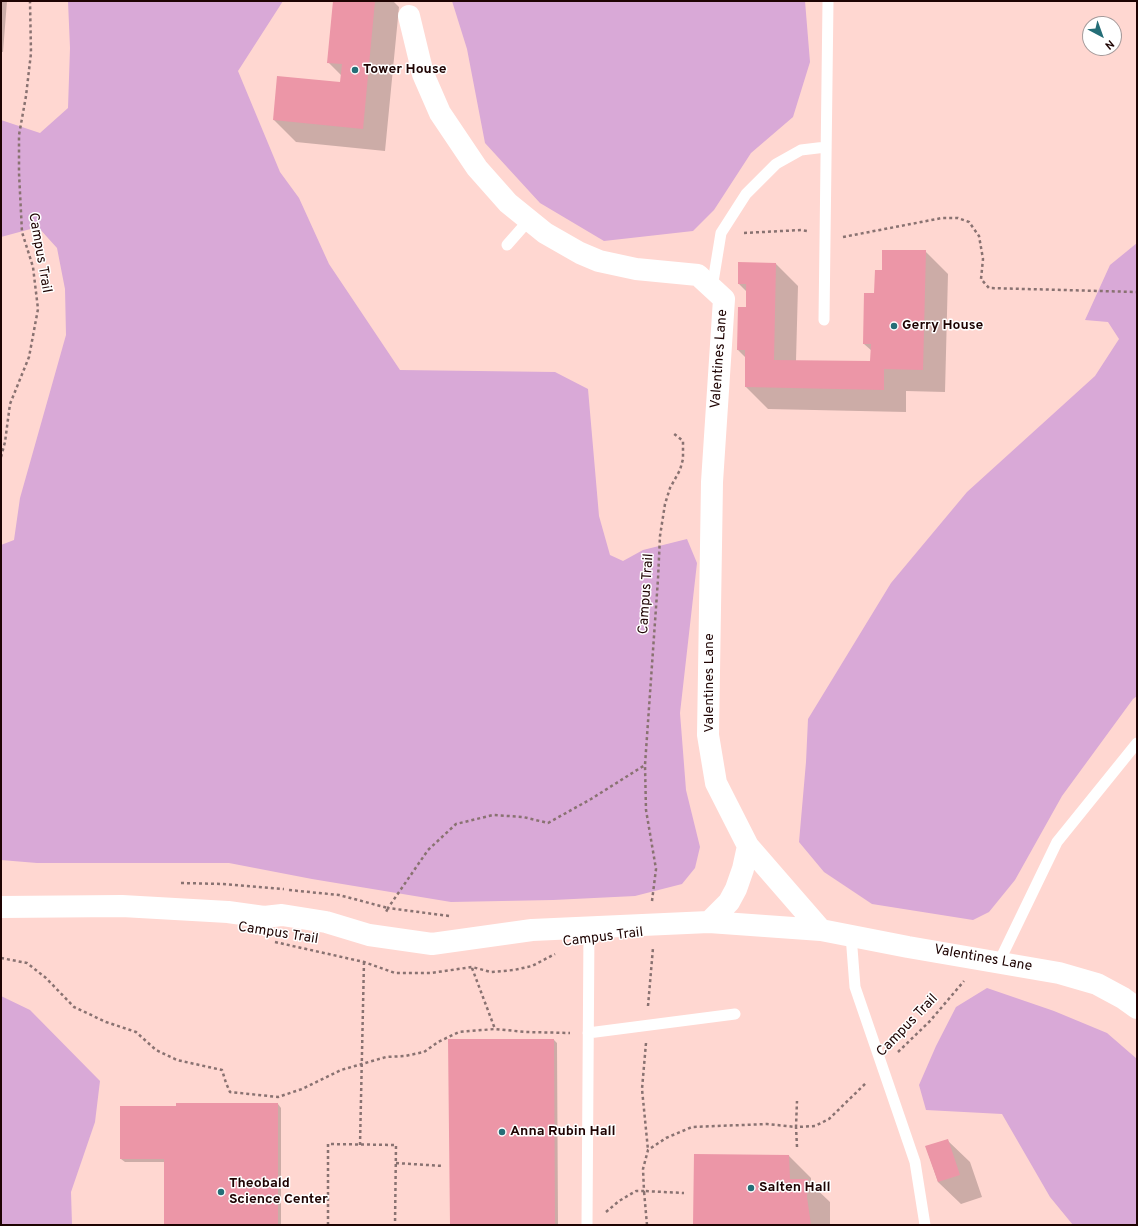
<!DOCTYPE html>
<style>
body{margin:0}
#map{position:relative;width:1138px;height:1226px;overflow:hidden;background:#f8e5e3;font-family:Overpass,sans-serif}
canvas{display:block}
.frame{position:absolute;inset:0;border:2px solid #1e0302;pointer-events:none}
.north{position:absolute;left:1082px;top:16px;width:40px;height:40px;box-sizing:border-box;background:#fff;border:1px solid #a59a9a;border-radius:50%;rotate:139deg;font-size:11px;font-weight:700;line-height:16px;text-align:center;color:#1e0302}
.north::after{content:'';display:block;margin:auto;width:14px;height:18px;background:#246e77;clip-path:polygon(50% 0,100% 100%,50% 72%,0 100%)}
</style>
<div id="map">
<canvas width="1138" height="1226"></canvas>
<div class="frame"></div>
<div class="north">N</div>
</div>
<script>
const ctx = document.querySelector('canvas').getContext('2d');
ctx.lineJoin = 'round';
function fillPath(path, color) {
  ctx.fillStyle = color;
  ctx.fill(path, 'evenodd');
}
function poly(rows) {
  const path = new Path2D();
  for (const r of rows) {
    path.moveTo(r[0], r[1]);
    for (let i = 2; i < r.length; i += 2) path.lineTo(r[i], r[i + 1]);
  }
  return path;
}
function stroke(path, color, width, dash) {
  ctx.strokeStyle = color;
  ctx.lineWidth = width;
  ctx.lineCap = dash ? 'butt' : 'round';
  ctx.setLineDash(dash || []);
  ctx.stroke(path);
}
function label(font, color, halo, rows, align = 'center') {
  ctx.font = font + ' Overpass,sans-serif';
  ctx.lineWidth = 3;
  ctx.setLineDash([]);
  ctx.textBaseline = 'middle';
  ctx.strokeStyle = halo;
  ctx.fillStyle = color;
  for (const [text, x, y, turn = 0] of rows) {
    ctx.save();
    ctx.translate(x, y);
    ctx.rotate((+turn || 0) * Math.PI / 180);
    ctx.textAlign = isNaN(turn) ? turn : align;
    if (halo) ctx.strokeText(text, 0, 0);
    ctx.fillText(text, 0, 0);
    ctx.restore();
  }
}
const built = poly([
 [1,1,1137,1,1137,1225,1,1225],
 [1090,24,1114,24,1114,48,1090,48]
]);
const forest = poly([
 [68,1,283,1,238,71,280,172,299,198,329,264,400,370,555,372,588,389,599,516,610,555,623,561,643,550,687,539,697,563,680,713,686,790,700,847,695,868,682,884,635,896,553,900,451,902,312,879,229,863,37,863,1,860,1,545,14,540,20,498,66,335,65,289,57,248,38,227,1,237,1,120,40,133,68,108,70,48],
 [452,1,805,1,810,62,793,117,751,153,714,210,693,231,604,241,540,203,485,143,467,49],
 [1137,243,1137,696,1133,699,1062,796,1015,880,989,912,973,920,872,904,824,872,799,842,806,762,808,719,891,583,967,492,1095,376,1119,339,1108,322,1085,320,1110,265],
 [987,988,1054,1011,1107,1033,1137,1059,1137,1225,1073,1225,1050,1197,1002,1114,926,1110,919,1085,936,1046,956,1007],
 [1,996,30,1010,100,1081,95,1122,71,1192,72,1225,1,1225]
]);
const shadow = poly([
 [1,1,7,1,3,52,1,52],
 [334,1,393,1,399,7,385,151,296,142,274,120,278,78,341,83,342,76,328,62],
 [925,251,948,274,945,392,906,391,906,412,768,409,746,387,746,358,738,350,747,308,747,292,739,284,776,264,798,286,796,361,871,362,872,351,864,344,875,294,882,271],
 [554,1040,557,1043,558,1225,451,1225],
 [278,1104,281,1108,281,1225,165,1225,165,1162,125,1162,121,1159],
 [947,1140,970,1162,982,1197,961,1204,938,1182,926,1147],
 [789,1156,811,1178,811,1184,830,1202,830,1225,694,1225]
]);
const building = poly([
 [333,1,375,1,363,129,273,120,277,76,340,82,342,64,327,63],
 [882,250,926,250,923,370,884,369,884,390,745,387,745,350,737,350,738,307,746,307,746,284,738,284,738,262,776,263,774,360,870,361,871,344,863,344,864,293,874,293,875,270,882,270],
 [448,1039,554,1039,555,1225,450,1225],
 [176,1103,278,1103,278,1225,164,1225,164,1159,120,1159,120,1106,176,1106],
 [948,1139,960,1175,938,1182,925,1146],
 [694,1154,789,1155,790,1179,808,1179,807,1197,811,1225,693,1225]
]);
const path = poly([
 [744,233,801,230,807,231],
 [843,237,942,218,958,218,969,222,979,236,983,259,981,279,989,288,1137,292],
 [1,457,5,442,10,404,29,357,38,309,33,267,22,232,19,173,19,135,26,96,31,53,30,1],
 [181,883,223,884,284,889],
 [289,890,339,895,388,908,385,914],
 [652,901,656,869,646,810,645,765,658,579,660,536,665,504,670,488,680,470,683,459,683,441,673,433],
 [449,916,388,908,428,850,456,824,493,815,523,817,548,823,591,799,645,765],
 [275,942,364,962,395,973,431,973,472,967,491,972,514,970,532,966,555,954],
 [1,958,27,963,46,978,74,1007,106,1022,136,1032,156,1050,177,1060,222,1070,226,1083,230,1092,278,1097,302,1089,341,1070,386,1057,405,1056,424,1052,438,1042,459,1032,495,1029,526,1032,570,1033],
 [472,968,495,1029],
 [648,1006,653,948],
 [646,1043,642,1089,648,1150],
 [898,1052,930,1021,964,981],
 [360,1145,364,961],
 [797,1147,796,1127,815,1126,829,1119,867,1082],
 [396,1163,443,1166],
 [606,1212,619,1201,636,1191,644,1191,643,1169,648,1150,666,1138,692,1127,767,1124,796,1127,797,1101],
 [328,1225,328,1144,396,1145,395,1225],
 [647,1225,644,1191,684,1193]
]);
const service = poly([
 [507,245,529,220],
 [712,288,721,233,746,194,776,164,801,150,826,147],
 [824,320,828,1],
 [851,935,855,987,915,1162,925,1225],
 [999,962,1057,842,1137,743],
 [588,1033,735,1014],
 [587,1225,589,928]
]);
const minor = poly([
 [409,16,423,74,440,113,477,168,508,203,545,233,580,253,599,261,636,269,698,275,724,299,712,482,708,735,716,783,748,846,821,930],
 [1,907,122,906,228,912,264,917,282,915,326,922,369,935,432,944,532,930,709,922,821,930,908,947,1059,973,1097,984,1123,998,1137,1008],
 [709,922,729,902,736,889,743,869,748,846]
]);
const markers = [
 [355,70,4,"#246e77"],
 [894,326,4,"#246e77"],
 [502,1132,4,"#246e77"],
 [751,1188,4,"#246e77"],
 [221,1192,4,"#246e77"]
];
const poiNames = [
 ["Tower House",363,70],
 ["Gerry House",902,326],
 ["Anna Rubin Hall",510,1132],
 ["Theobald",229,1184],
 ["Science Center",229,1200],
 ["Salten Hall",759,1188]
];
const streetNames = [
 ["Campus Trail",39,253,80],
 ["Valentines Lane",720,359,-86],
 ["Campus Trail",647,594,-86],
 ["Valentines Lane",710,683,-90],
 ["Campus Trail",278,934,9],
 ["Campus Trail",603,938,-7],
 ["Valentines Lane",983,959,10],
 ["Campus Trail",908,1026,-46]
];
fillPath(built, '#ffd7d1');
fillPath(forest, '#d9a9d7');
fillPath(shadow, '#0003');
fillPath(building, '#ec96a7');
stroke(path, '#897271', 2.5, [3, 3]);
stroke(service, '#fff', 11);
stroke(minor, '#fff', 22);
for (const [x, y, r, color] of markers) {
  const dot = new Path2D();
  dot.arc(x, y, r, 0, 2 * Math.PI);
  ctx.fillStyle = color;
  ctx.fill(dot);
  stroke(dot, '#fff', 1.5);
}
label('bold 14px', '#1e0302', '#fff', poiNames, 'left');
label('14px', '#1e0302', '#fff', streetNames);
</script>
